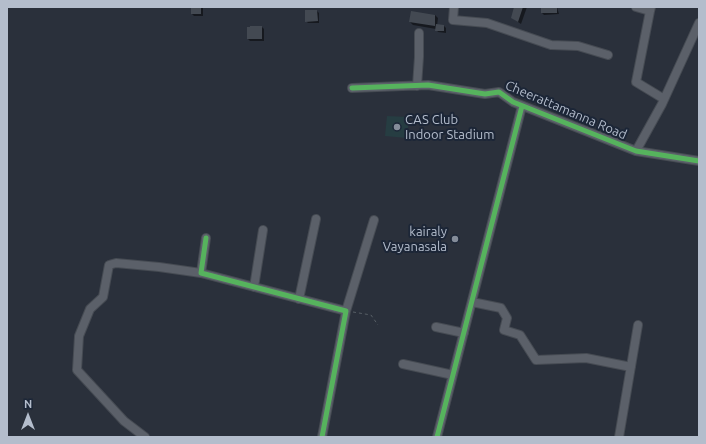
<!DOCTYPE html>
<style>
body{margin:0}
#map{position:relative;width:706px;height:444px;overflow:hidden;background:#2a303b;font-family:Ubuntu,sans-serif}
canvas{display:block}
.frame{position:absolute;inset:0;border:8px solid #b4bdcc;pointer-events:none}
.north{position:absolute;left:8px;top:396px;width:40px;height:40px;-webkit-text-stroke:3px #1c2637;paint-order:stroke;rotate:0deg;font-size:11px;font-weight:700;line-height:16px;text-align:center;color:#b4bdcc}
.north::after{content:'';display:block;margin:auto;width:14px;height:18px;background:#b4bdcc;clip-path:polygon(50% 0,100% 100%,50% 72%,0 100%)}
</style>
<div id="map">
<canvas width="706" height="444"></canvas>
<div class="frame"></div>
<div class="north">N</div>
</div>
<script>
const ctx = document.querySelector('canvas').getContext('2d');
ctx.lineJoin = 'round';
function fillPath(path, color) {
  ctx.fillStyle = color;
  ctx.fill(path, 'evenodd');
}
function poly(rows) {
  const path = new Path2D();
  for (const r of rows) {
    path.moveTo(r[0], r[1]);
    for (let i = 2; i < r.length; i += 2) path.lineTo(r[i], r[i + 1]);
  }
  return path;
}
function stroke(path, color, width, dash) {
  ctx.strokeStyle = color;
  ctx.lineWidth = width;
  ctx.lineCap = dash ? 'butt' : 'round';
  ctx.setLineDash(dash || []);
  ctx.stroke(path);
}
function label(font, color, halo, rows, align = 'center') {
  ctx.font = font + ' Ubuntu,sans-serif';
  ctx.lineWidth = 4;
  ctx.setLineDash([]);
  ctx.textBaseline = 'middle';
  ctx.strokeStyle = halo;
  ctx.fillStyle = color;
  for (const [text, x, y, turn = 0] of rows) {
    ctx.save();
    ctx.translate(x, y);
    ctx.rotate((+turn || 0) * Math.PI / 180);
    ctx.textAlign = isNaN(turn) ? turn : align;
    if (halo) ctx.strokeText(text, 0, 0);
    ctx.fillText(text, 0, 0);
    ctx.restore();
  }
}
const green = poly([
 [387,116,409,117,407,138,385,136]
]);
const shadow = poly([
 [192,7,203,7,203,16,194,16,192,14],
 [515,7,527,7,521,24,512,18],
 [542,7,557,7,559,14,544,15,542,13],
 [317,11,319,13,319,23,308,23,306,21],
 [435,15,438,18,437,26,444,26,446,28,446,33,438,32,436,29,413,25,410,22],
 [262,27,264,29,264,41,250,41,248,39],
 [698,44,699,44,699,54,698,52]
]);
const building = poly([
 [191,7,201,7,201,14,191,14],
 [514,7,523,7,518,22,511,18],
 [541,7,557,7,557,13,541,13],
 [305,10,317,10,318,21,305,22],
 [411,11,435,15,435,26,409,22],
 [436,24,444,25,444,31,435,31],
 [250,26,262,26,262,39,247,39,247,27,250,27]
]);
const path = poly([
 [353,312,371,315,378,325]
]);
const minor = poly([
 [454,7,453,20,487,23,551,45,578,46,608,55],
 [636,7,650,11,651,7],
 [650,11,636,82,664,99],
 [417,86,419,57,419,33],
 [352,88,428,85,485,94,499,92,513,102,636,151,699,161],
 [636,151,662,104,699,23],
 [206,238,201,273,346,311,322,437],
 [254,287,263,230],
 [299,299,316,219],
 [472,302,501,308,507,318,504,330,520,335,536,360,586,358,631,367],
 [346,311,374,220],
 [436,327,464,333],
 [403,364,453,375],
 [145,437,124,421,77,370,79,336,90,309,103,297,109,265,116,263,159,267,201,273],
 [437,437,522,106],
 [619,437,638,325]
]);
const cycleway = poly([
 [352,88,428,85,485,94,499,92,513,102,636,151,699,161],
 [206,238,201,273,346,311,322,437],
 [437,437,522,106]
]);
const markers = [
 [397,127,4,"#848c99"],
 [455,239,4,"#848c99"]
];
const streetNames = [
 ["Cheerattamanna Road",566,110,23]
];
const poiNames = [
 ["CAS Club",405,120],
 ["Indoor Stadium",405,135],
 ["kairaly",447,232,"right"],
 ["Vayanasala",447,247,"right"]
];
fillPath(green, '#263d42');
fillPath(shadow, '#0007');
fillPath(building, '#434952');
stroke(minor, '#464b53', 10);
stroke(path, '#585f66', 1, [3, 3]);
stroke(minor, '#5b6069', 8);
stroke(cycleway, '#56b35d', 5);
for (const [x, y, r, color] of markers) {
  const dot = new Path2D();
  dot.arc(x, y, r, 0, 2 * Math.PI);
  ctx.fillStyle = color;
  ctx.fill(dot);
  stroke(dot, '#1c2637', 1.5);
}
label('13px', '#b4bdcc', '#1c2637', streetNames);
label('13px', '#b4bdcc', '#1c2637', poiNames, 'left');
</script>
